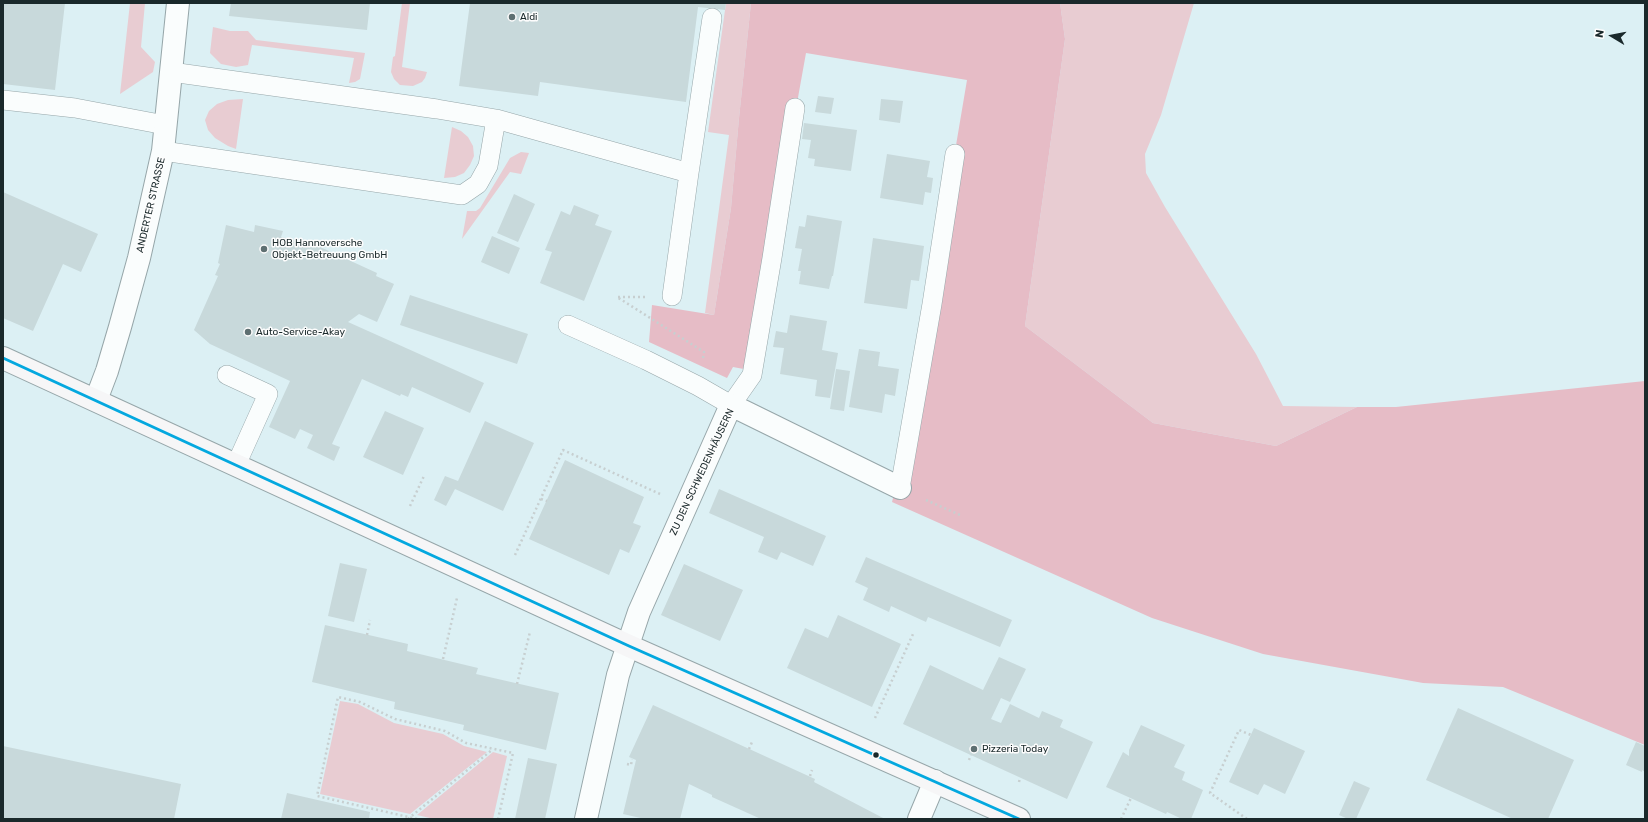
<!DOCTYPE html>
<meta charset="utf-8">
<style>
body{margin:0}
#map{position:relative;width:1648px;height:822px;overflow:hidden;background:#dcf0f4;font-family:Rubik,sans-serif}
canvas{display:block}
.frame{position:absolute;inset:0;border:4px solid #1a292b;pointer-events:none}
.north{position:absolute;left:1592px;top:16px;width:40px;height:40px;-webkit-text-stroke:3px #fdfdfd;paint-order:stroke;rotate:280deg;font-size:11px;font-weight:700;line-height:16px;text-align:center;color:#1a292b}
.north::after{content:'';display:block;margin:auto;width:14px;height:18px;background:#1a292b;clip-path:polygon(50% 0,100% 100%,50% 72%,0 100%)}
</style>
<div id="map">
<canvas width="1648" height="822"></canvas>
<div class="frame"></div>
<div class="north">N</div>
</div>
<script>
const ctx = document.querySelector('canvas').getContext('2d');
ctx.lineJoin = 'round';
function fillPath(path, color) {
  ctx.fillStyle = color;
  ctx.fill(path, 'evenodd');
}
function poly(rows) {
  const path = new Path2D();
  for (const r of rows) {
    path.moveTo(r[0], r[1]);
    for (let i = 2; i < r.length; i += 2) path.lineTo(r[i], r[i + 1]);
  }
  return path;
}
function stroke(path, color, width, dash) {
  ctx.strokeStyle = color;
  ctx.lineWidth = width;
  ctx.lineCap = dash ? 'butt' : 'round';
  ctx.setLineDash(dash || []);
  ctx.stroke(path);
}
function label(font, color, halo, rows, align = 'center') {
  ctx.font = font + ' Rubik,sans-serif';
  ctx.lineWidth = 3;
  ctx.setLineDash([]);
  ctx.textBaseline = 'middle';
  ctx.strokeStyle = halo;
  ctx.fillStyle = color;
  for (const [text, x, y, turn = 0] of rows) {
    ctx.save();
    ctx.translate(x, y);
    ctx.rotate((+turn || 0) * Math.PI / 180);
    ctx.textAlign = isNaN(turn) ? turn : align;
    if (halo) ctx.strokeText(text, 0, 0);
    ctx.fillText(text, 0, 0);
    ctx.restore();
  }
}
const green = poly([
 [130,3,145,3,141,47,155,62,153,72,120,94],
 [402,3,410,3,402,67,427,72,425,78,422,82,413,86,400,85,394,79,391,72,393,57,395,56],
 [726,3,751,3,739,118,731,208,714,315,705,313,729,135,708,132],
 [1060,3,1194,3,1161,115,1145,154,1146,173,1165,207,1256,354,1283,406,1357,407,1276,446,1153,423,1025,326,1065,39],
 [213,27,230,31,248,31,256,40,365,53,360,79,355,82,349,83,354,58,252,45,248,65,236,67,221,64,210,53],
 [243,99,236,149,228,146,215,138,208,130,205,120,209,111,217,104,228,100],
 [452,127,461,131,468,137,473,146,474,156,470,165,464,173,455,177,444,178],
 [521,152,529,153,521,174,510,172,462,239,467,211,476,211,480,208,510,158],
 [340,701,358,704,394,723,443,734,464,746,487,752,410,814,320,794],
 [493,752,507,756,493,819,434,819,417,815]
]);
const forest = poly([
 [751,3,1060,3,1065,39,1025,326,1153,423,1276,446,1357,407,1396,407,1645,381,1645,745,1503,687,1423,683,1263,654,1152,618,892,502,904,454,967,80,806,53,749,370,733,367,727,378,649,342,652,305,714,315,731,208,739,118]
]);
const building = poly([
 [3,3,65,3,55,90,3,84],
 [231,3,370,3,367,30,229,16],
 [470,3,726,3,725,10,698,7,686,102,540,82,538,96,459,86],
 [818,96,834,98,831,114,815,112],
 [881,99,903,101,900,123,879,120],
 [804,123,857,130,851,171,814,166,815,159,808,158,811,140,802,139],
 [887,154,930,161,927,177,933,178,931,193,925,192,923,205,880,198],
 [3,192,98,234,81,272,63,264,33,331,3,318],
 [514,194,535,204,518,242,497,233],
 [574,205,599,215,595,225,612,231,584,301,540,283,552,252,545,250,561,211,570,215],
 [807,215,842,221,833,276,832,276,829,289,799,284,801,271,798,271,802,249,795,248,799,226,805,227],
 [226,225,254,232,255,225,283,231,281,237,318,246,377,273,376,276,394,284,377,322,359,314,348,322,484,383,470,413,412,387,408,397,401,394,400,396,362,379,332,444,340,447,334,461,307,448,313,435,300,429,295,439,269,427,290,381,210,344,194,330,218,276,215,275,220,264,218,263],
 [492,236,520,248,509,274,481,262],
 [873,238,924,246,919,281,911,280,907,309,864,303],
 [410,295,528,334,517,364,400,325],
 [790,315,827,321,822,350,838,353,830,398,815,396,817,380,780,374,784,348,773,347,776,331,787,333],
 [859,349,880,352,878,366,899,369,895,396,885,394,882,413,849,407],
 [836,369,850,371,844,411,830,409],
 [385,411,424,428,403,475,363,457],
 [485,421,534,443,503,511,455,489,446,506,434,500,445,476,458,481],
 [565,460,644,497,633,523,641,526,629,553,620,549,609,575,529,539],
 [719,489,826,536,813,566,781,552,777,560,758,552,764,537,709,513],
 [866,557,1012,620,1000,647,928,617,926,622,891,606,889,612,863,600,868,588,855,582],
 [340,563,367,569,354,622,328,616],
 [684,564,743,590,720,641,661,615],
 [838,615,901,644,872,707,787,668,805,628,828,638],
 [325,625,408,644,407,651,478,668,476,674,559,693,546,750,463,730,464,725,394,709,395,702,312,682],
 [999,657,1026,669,1010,702,1001,698,991,719,1001,723,1010,704,1039,718,1042,711,1063,720,1060,727,1093,742,1067,799,903,724,930,665,983,690],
 [653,705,815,779,814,782,885,819,761,819,712,797,712,795,689,784,680,819,645,819,623,814,636,760,629,757],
 [1458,708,1574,760,1548,819,1513,819,1426,780],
 [1141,725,1185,745,1174,767,1185,772,1182,780,1203,790,1191,819,1182,819,1167,812,1166,814,1106,787,1123,752,1129,756,1129,750],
 [1254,728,1305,751,1285,794,1264,784,1258,795,1229,782],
 [1636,742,1645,746,1645,772,1642,770,1642,772,1626,765],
 [3,746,181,784,174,819,3,819],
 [528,758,557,764,545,819,515,819],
 [1354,781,1370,788,1356,819,1348,819,1339,815],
 [287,793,370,812,369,819,281,819]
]);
const path = poly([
 [645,297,617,297,704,352,703,358],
 [541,499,547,501],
 [926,500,960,515],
 [410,506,424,476],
 [515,555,563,450,660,494],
 [367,635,370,620],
 [443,659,457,598],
 [517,684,530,632],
 [875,718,913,634],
 [749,749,752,742],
 [969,760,971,755],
 [627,764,631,765,632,759],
 [810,776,812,770],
 [1019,782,1020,778],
 [408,819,493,749],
 [417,819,317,796,338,697,360,702,395,719,445,731,466,743,513,753,498,819],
 [1121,819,1131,798],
 [1247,819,1210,793,1239,730,1251,735]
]);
const service = poly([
 [171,72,437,109,496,119,689,173,672,296],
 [3,100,75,108,165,125],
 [163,151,462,195,478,184,488,166,496,119],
 [689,173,712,18],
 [568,325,646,360,698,386,731,405,752,375,772,258,795,108],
 [227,375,268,394,236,465],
 [900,488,932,304,955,154]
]);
const minor = poly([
 [96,400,107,371,120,327,139,258,163,151,178,3],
 [586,819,618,675,639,612,731,405,900,488],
 [919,819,935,781]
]);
const secondary = poly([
 [3,358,629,646,1019,819]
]);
const bus1 = poly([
 [3,358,629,646,1019,819]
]);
const markers = [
 [512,17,4,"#5e6f71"],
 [264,249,4,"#5e6f71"],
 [248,332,4,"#5e6f71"],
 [974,749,4,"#5e6f71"],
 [876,755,3.5,"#1a292b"]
];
const poiNames = [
 ["Aldi",520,17],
 ["HOB Hannoversche",272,243],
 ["Objekt-Betreuung GmbH",272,255],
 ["Auto-Service-Akay",256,332],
 ["Pizzeria Today",982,749]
];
const streetNames = [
 ["ANDERTER STRASSE",151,205,-77],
 ["ZU DEN SCHWEDENHÄUSERN",702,472,-65]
];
fillPath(green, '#e8ccd2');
fillPath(forest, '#e6bcc6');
fillPath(building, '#c8d9db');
stroke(service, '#96a6a9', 20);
stroke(minor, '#96a6a9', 24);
stroke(secondary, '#96a6a9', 24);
stroke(path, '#c7cfd0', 2.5, [2, 3]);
stroke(service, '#fafdfd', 19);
stroke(minor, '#fafdfd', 22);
stroke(secondary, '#f6f6f7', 22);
stroke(bus1, '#04a8df', 3);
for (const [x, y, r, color] of markers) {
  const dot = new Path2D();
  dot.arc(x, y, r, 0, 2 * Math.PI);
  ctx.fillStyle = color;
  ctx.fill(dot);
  stroke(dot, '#fdfdfd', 1.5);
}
label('10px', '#1a292b', '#fdfdfd', poiNames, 'left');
label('10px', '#1a292b', '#fdfdfd', streetNames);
</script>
